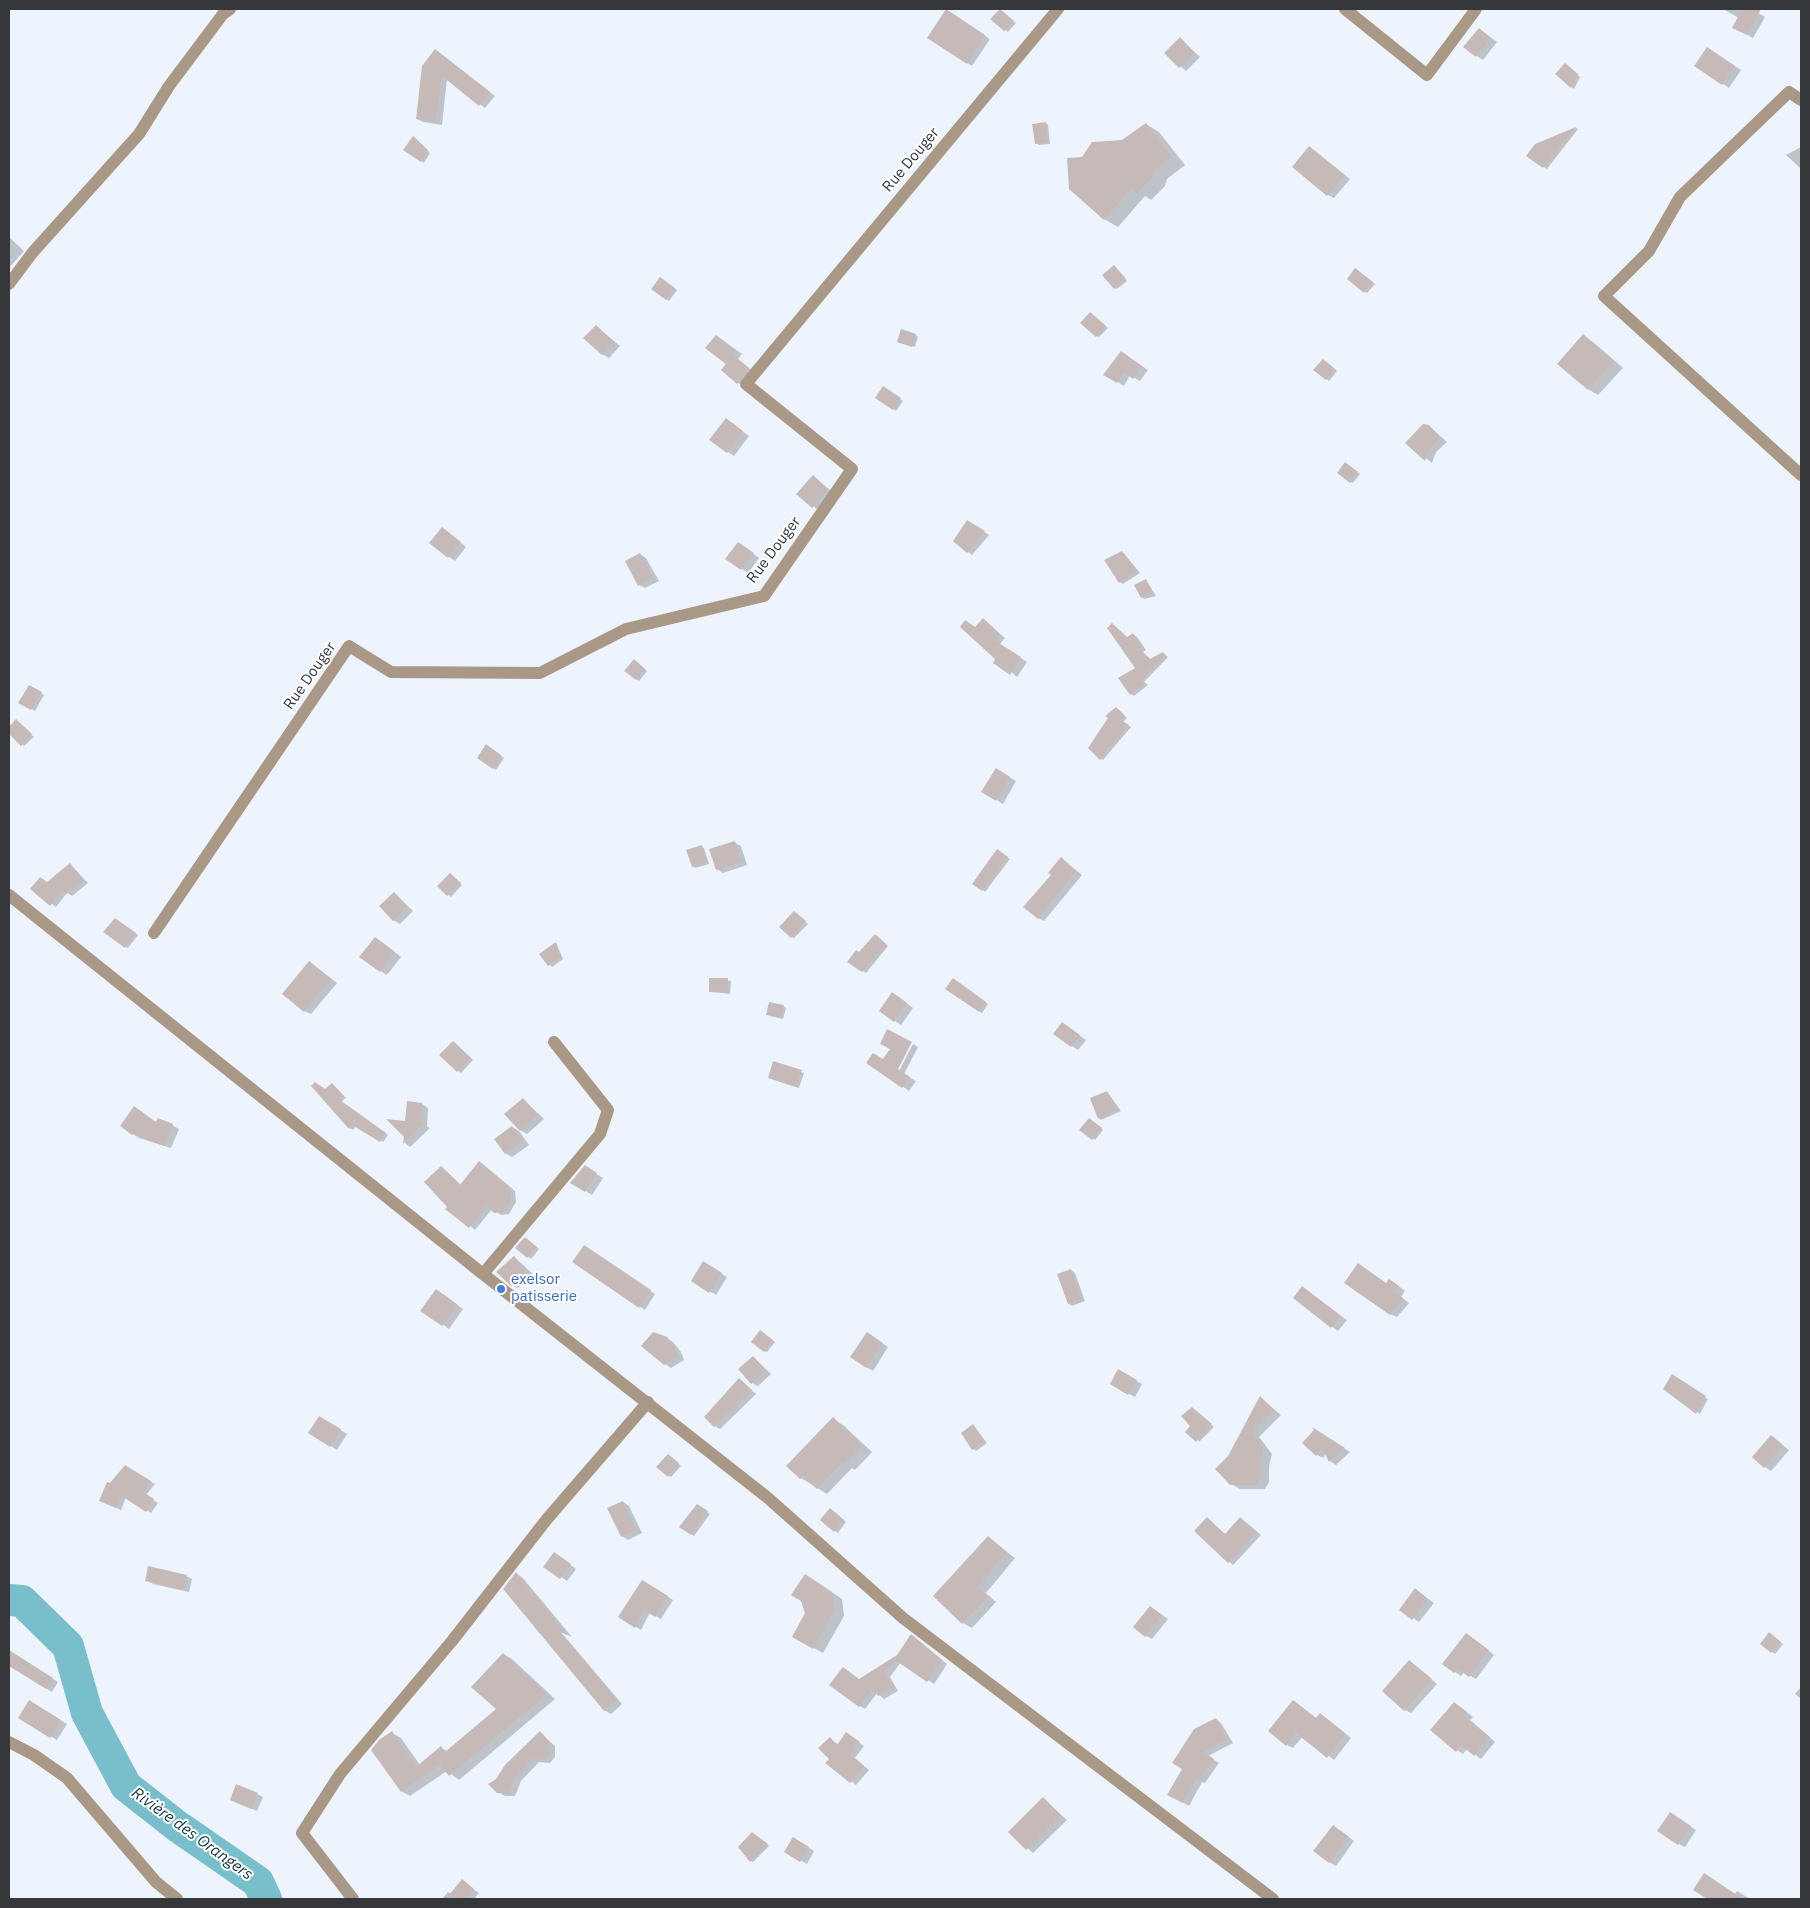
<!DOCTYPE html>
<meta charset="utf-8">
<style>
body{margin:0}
#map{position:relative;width:1810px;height:1908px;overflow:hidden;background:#eef4fd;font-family:"IBM Plex Sans",sans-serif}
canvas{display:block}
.frame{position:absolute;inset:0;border:10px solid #35373b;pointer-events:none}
</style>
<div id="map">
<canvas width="1810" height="1908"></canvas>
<div class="frame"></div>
</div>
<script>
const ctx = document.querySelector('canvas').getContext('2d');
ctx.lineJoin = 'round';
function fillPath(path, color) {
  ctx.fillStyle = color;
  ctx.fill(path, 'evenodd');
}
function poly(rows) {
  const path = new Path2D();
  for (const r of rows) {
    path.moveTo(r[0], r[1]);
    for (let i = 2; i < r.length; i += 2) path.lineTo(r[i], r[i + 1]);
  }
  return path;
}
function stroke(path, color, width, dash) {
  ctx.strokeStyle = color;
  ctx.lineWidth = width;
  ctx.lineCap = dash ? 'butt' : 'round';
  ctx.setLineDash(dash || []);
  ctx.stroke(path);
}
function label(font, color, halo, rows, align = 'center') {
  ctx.font = font + ' "IBM Plex Sans",sans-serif';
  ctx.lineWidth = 4;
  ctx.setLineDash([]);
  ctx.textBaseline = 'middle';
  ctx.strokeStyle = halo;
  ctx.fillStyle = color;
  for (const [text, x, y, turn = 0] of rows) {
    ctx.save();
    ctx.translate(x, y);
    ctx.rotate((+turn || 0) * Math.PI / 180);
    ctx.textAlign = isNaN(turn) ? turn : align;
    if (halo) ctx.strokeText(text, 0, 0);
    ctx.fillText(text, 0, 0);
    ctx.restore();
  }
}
const shadow = poly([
 [1723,9,1751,9,1765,17,1753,38,1734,27,1739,18],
 [1002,12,1016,23,1008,32,992,19],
 [952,14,990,39,972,66,929,37],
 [1479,29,1497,42,1483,60,1477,56],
 [1180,39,1200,57,1186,71,1166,53],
 [1713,52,1741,70,1729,88,1723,84],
 [441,54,495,96,485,108,447,79,442,125,423,122,417,119],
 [1568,66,1580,77,1574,89,1556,74],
 [1046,123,1048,125,1050,144,1039,145,1036,143],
 [1146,124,1159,132,1185,165,1167,179,1165,186,1151,200,1145,196,1118,227,1104,219,1083,158,1122,142],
 [1576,128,1578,129,1547,169,1528,156,1536,145],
 [416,139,430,153,424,163,405,150],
 [1309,147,1350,179,1334,198,1328,195],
 [1801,147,1801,166,1800,168,1786,155],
 [9,237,24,251,9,268],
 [1114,267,1127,281,1117,289,1115,288],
 [1358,271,1375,284,1367,293,1365,292],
 [663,280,677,290,669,301,666,299],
 [1091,313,1108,328,1099,337,1097,336],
 [596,326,620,346,609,358,602,354],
 [916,335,918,337,915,347,901,343],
 [1583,336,1593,342,1623,368,1598,395,1588,389],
 [722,340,742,354,738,359,754,372,744,386,738,383,728,364],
 [1127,356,1148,370,1140,381,1130,375,1124,386,1105,374],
 [1326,362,1337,371,1329,381,1315,370],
 [883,388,903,401,896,411,877,398],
 [732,423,749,436,734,456,711,440],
 [1429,426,1447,442,1436,452,1432,463,1407,443],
 [1348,466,1360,474,1353,483,1351,482],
 [813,477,834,493,819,511,798,494],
 [972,524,989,535,972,555,968,552],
 [448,532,466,547,455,561,449,557],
 [744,547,759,558,748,573,727,558],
 [640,554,646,558,659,581,645,588,639,585],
 [1124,554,1140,573,1123,584,1120,582],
 [1146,581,1156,596,1144,599,1142,597],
 [983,620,1005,638,1000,644,1027,662,1017,677,997,659,975,628],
 [1112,625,1128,638,1133,635,1137,637,1146,650,1143,652,1151,660,1163,653,1168,657,1144,682,1148,685,1134,696,1131,694,1137,668],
 [637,662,647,671,639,681,636,679],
 [30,686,44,695,35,711,20,702],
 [1119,710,1127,718,1123,722,1131,727,1103,760,1101,759],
 [16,721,34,737,24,746,9,732,9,729],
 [486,746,504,758,496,770,478,758],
 [996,770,1016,781,1003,804,983,791],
 [735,843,741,846,747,865,723,873,717,869],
 [701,847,704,848,709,864,695,868,693,866],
 [997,851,1010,859,985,892,983,890],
 [1061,858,1082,875,1044,921,1038,918,1053,874],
 [70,865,88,883,72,896,67,893,56,907,32,889,47,883],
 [453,876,462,885,451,897,439,886],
 [395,894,413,911,400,924,393,920],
 [797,914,808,924,794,938,791,937],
 [118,921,138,935,128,948,126,947],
 [878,937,888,946,866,973,849,962],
 [382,942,401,957,387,975,380,971],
 [556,943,563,959,552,967,541,955],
 [310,962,337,983,311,1014,304,1011],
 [710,979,731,981,730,994,710,991],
 [956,981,988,1004,982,1013,947,989],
 [899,997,913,1008,901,1025,881,1011],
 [783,1006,786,1008,783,1019,770,1016],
 [1069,1028,1086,1040,1078,1050,1055,1034],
 [888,1031,910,1043,894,1074,897,1075,913,1044,918,1047,904,1074,916,1081,909,1091,868,1062,873,1054,883,1060,891,1048,882,1043],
 [454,1042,473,1060,461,1073,441,1055],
 [774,1063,804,1073,799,1088,772,1079],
 [333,1085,346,1098,341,1102,388,1135,383,1142,356,1126,353,1130,350,1128,313,1086,326,1091],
 [1107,1092,1121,1111,1101,1120,1099,1118],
 [523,1099,544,1119,527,1134,520,1130],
 [408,1103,422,1104,428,1108,427,1126,430,1128,410,1147,405,1143],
 [1092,1121,1103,1130,1095,1140,1092,1138],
 [172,1125,179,1129,171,1148,139,1138,121,1126],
 [512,1127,519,1131,529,1145,512,1157,505,1153],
 [485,1166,515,1191,516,1202,509,1214,501,1215,492,1209,475,1230,449,1207,442,1167,461,1185],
 [585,1167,603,1178,592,1195,572,1182],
 [528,1240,539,1249,531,1259,517,1248],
 [590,1250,655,1294,645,1310,639,1306],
 [514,1257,533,1274,518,1288,512,1285],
 [704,1263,727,1277,716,1295,693,1281],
 [1071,1270,1075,1273,1085,1301,1072,1306,1069,1304],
 [1386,1284,1396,1284,1405,1291,1401,1297,1409,1303,1397,1317,1390,1314],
 [1303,1288,1347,1320,1338,1331,1295,1298],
 [443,1294,463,1309,449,1329,422,1310],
 [763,1333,775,1342,767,1352,764,1351],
 [873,1337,888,1347,873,1371,866,1367],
 [666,1338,673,1342,681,1352,684,1360,671,1368,665,1364],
 [753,1357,771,1374,758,1386,752,1383],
 [1119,1371,1142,1384,1135,1397,1111,1384],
 [1673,1376,1708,1399,1700,1414,1665,1389],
 [739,1380,756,1394,720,1429,715,1426],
 [1261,1398,1281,1415,1259,1437,1272,1454,1269,1466,1269,1482,1265,1489,1240,1489,1231,1484,1229,1457],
 [1195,1410,1214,1427,1199,1442,1191,1426],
 [319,1417,347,1434,337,1450,310,1433],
 [833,1419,843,1425,872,1452,855,1470,852,1468,827,1494,801,1478,788,1466],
 [973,1426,987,1443,976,1451,973,1449],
 [1315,1430,1350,1452,1336,1465,1330,1461,1326,1454,1323,1458,1317,1455],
 [1772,1437,1789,1450,1771,1471,1765,1467],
 [671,1457,681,1466,671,1477,669,1476],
 [125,1466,155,1484,146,1495,158,1503,151,1513,126,1497,121,1510,105,1503,110,1485],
 [623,1502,629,1506,642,1533,628,1540,622,1536],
 [697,1505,710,1514,694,1536,691,1534],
 [833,1511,846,1522,838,1533,822,1520],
 [1207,1519,1226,1535,1244,1521,1261,1535,1233,1565,1229,1562],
 [988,1538,1015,1558,986,1593,996,1602,972,1628,963,1623],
 [560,1557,576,1569,567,1581,545,1566],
 [516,1574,522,1577,572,1637,561,1632,622,1704,611,1714,604,1710],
 [186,1576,192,1579,189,1592,153,1584,146,1580],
 [643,1581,673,1600,661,1619,650,1612,641,1630,620,1616],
 [815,1581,842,1599,844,1616,823,1653,793,1637,806,1613],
 [1416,1590,1434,1603,1419,1622,1413,1618],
 [1151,1607,1168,1619,1152,1639,1146,1636],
 [1772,1636,1783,1644,1775,1654,1762,1644],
 [1472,1638,1494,1655,1476,1679,1464,1672,1461,1676,1444,1664],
 [917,1639,947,1664,934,1684,901,1662,890,1677,898,1691,884,1699,877,1693,865,1709,860,1706,859,1680,898,1656],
 [9,1651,58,1682,52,1692,9,1665],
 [503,1654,512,1659,555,1699,459,1780,447,1771,410,1796,401,1791,392,1733,401,1738,420,1765,441,1748,447,1751,498,1709],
 [1409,1661,1437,1684,1411,1713,1405,1710],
 [1801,1687,1801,1699,1795,1694],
 [1294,1701,1317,1719,1326,1718,1351,1738,1334,1760,1303,1736,1293,1748,1287,1745],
 [30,1702,67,1724,57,1740,20,1718],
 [1460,1707,1473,1717,1470,1720,1495,1742,1481,1759,1467,1749,1463,1754,1457,1750],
 [1216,1719,1221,1723,1233,1743,1208,1756,1219,1763,1205,1783,1202,1782,1189,1806,1169,1794],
 [540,1733,555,1746,555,1757,550,1763,539,1762,521,1781,515,1796,505,1796,498,1792,497,1780],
 [852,1737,864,1746,855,1758,869,1770,856,1785,827,1763,831,1759,830,1739,839,1745],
 [257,1794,263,1797,257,1811,237,1803],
 [1043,1799,1067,1820,1033,1853,1010,1832],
 [1677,1817,1696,1830,1685,1847,1679,1844],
 [1340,1830,1354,1841,1336,1866,1329,1862],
 [755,1835,769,1846,753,1862,751,1861],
 [793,1838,814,1851,807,1864,786,1851],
 [462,1881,479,1893,474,1899,442,1899,448,1892,452,1894],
 [1737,1891,1750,1899,1712,1897,1710,1899,1706,1897,1735,1894]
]);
const river = poly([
 [9,1600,22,1601,68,1646,87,1713,126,1786,177,1826,258,1882,266,1899]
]);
const building = poly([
 [946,9,985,35,967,64,927,38],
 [1000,9,1014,21,1004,31,990,19],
 [1742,9,1761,9,1747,35,1732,28],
 [1479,28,1491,38,1476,57,1463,47],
 [1180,37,1195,53,1179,68,1164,53],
 [1707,47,1735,66,1722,85,1694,66],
 [435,49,490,92,479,106,442,76,436,122,416,119,422,66],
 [1565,63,1578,74,1571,88,1555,74],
 [1046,122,1048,143,1035,144,1032,124],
 [1146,123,1172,157,1154,171,1152,178,1137,193,1132,188,1104,220,1069,189,1067,158,1082,157,1092,142,1122,140],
 [1576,127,1543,168,1526,156,1535,144],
 [413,136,428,150,421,162,403,150],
 [1309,146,1345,175,1327,196,1292,167],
 [1114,265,1126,279,1114,289,1102,275],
 [1355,268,1373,282,1364,293,1347,279],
 [660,277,675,288,666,300,651,289],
 [1090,312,1106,326,1096,337,1080,323],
 [596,325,614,342,602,355,583,338],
 [901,329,916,334,912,347,897,342],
 [1583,334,1614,361,1588,390,1557,364],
 [716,335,736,350,726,364,705,348],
 [1121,351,1142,366,1133,379,1124,372,1117,383,1103,375],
 [733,355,749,368,737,384,721,370],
 [1323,359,1335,369,1326,380,1313,370],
 [883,386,901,398,893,410,875,398],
 [726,418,743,431,727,453,709,440],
 [1423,424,1429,425,1441,438,1430,448,1425,461,1405,443],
 [1345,462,1358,472,1350,483,1337,473],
 [813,475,828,489,812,508,796,494],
 [967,520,985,531,967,553,953,541],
 [442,527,461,542,448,558,429,543],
 [738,542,754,553,741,570,725,559],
 [1122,551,1138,571,1119,583,1104,560],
 [640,553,653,577,638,586,625,561],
 [1146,579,1154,594,1141,598,1134,585],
 [983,618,1000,634,994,640,1021,657,1010,675,993,663,995,659,960,627,965,620,975,627],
 [1112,623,1127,637,1133,633,1143,648,1140,650,1150,659,1163,652,1165,655,1142,680,1145,683,1130,695,1118,678,1135,668,1107,628],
 [634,659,645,669,636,680,624,671],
 [29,685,42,692,31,710,18,703],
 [1116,707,1125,716,1121,720,1129,725,1100,760,1088,748,1108,718,1105,716],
 [16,719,32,734,21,746,9,734,9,727],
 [486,744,502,756,493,769,477,758],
 [996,768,1010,777,996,801,981,792],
 [735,841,741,862,716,870,709,849],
 [702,845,707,862,692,867,686,850],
 [997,849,1008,857,982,891,972,884],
 [1061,857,1076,871,1038,919,1023,907,1051,875,1048,873],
 [70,863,84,880,66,894,62,890,50,906,30,889,40,877,47,882],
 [450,873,461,883,447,896,437,886],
 [394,892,408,907,393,921,379,906],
 [794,911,806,921,791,938,779,927],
 [115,918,136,933,125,948,103,932],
 [875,934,886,944,862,972,847,962,856,950,859,952],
 [375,937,395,952,380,972,359,957],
 [556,942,561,957,548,966,539,954],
 [309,961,331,979,304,1012,282,994],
 [709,978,728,978,728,993,709,992],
 [953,978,986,1002,979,1012,945,989],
 [892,992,907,1003,894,1022,879,1011],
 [769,1002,784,1005,781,1018,766,1015],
 [1062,1022,1080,1035,1071,1047,1053,1034],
 [887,1029,912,1042,898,1069,910,1077,902,1088,866,1063,873,1053,883,1059,890,1049,880,1044],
 [453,1041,471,1058,457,1072,439,1055],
 [773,1061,802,1070,796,1087,768,1078],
 [315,1082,325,1089,332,1083,344,1096,340,1100,386,1133,380,1142,352,1125,349,1129,311,1086],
 [1107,1091,1119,1109,1098,1119,1090,1098],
 [523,1098,538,1115,520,1131,504,1114],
 [407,1101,422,1103,421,1123,424,1123,403,1144,404,1137,386,1119,405,1121],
 [134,1106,156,1122,158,1118,173,1124,164,1146,133,1134,132,1135,120,1126],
 [1089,1118,1102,1128,1092,1140,1079,1130],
 [512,1126,523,1141,505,1154,494,1139],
 [479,1161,510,1187,511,1199,508,1207,503,1212,494,1213,487,1206,469,1228,445,1209,447,1207,424,1182,441,1166,460,1185],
 [585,1165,597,1173,585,1192,570,1183],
 [525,1237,537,1247,527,1258,515,1248],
 [584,1245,651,1290,639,1308,572,1262],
 [514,1256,527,1270,511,1286,496,1272],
 [703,1261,722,1273,709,1293,691,1281],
 [1358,1263,1386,1283,1389,1279,1399,1286,1395,1292,1403,1298,1390,1315,1344,1283],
 [1071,1269,1082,1299,1068,1304,1057,1274],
 [1302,1286,1341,1316,1331,1328,1293,1298],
 [436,1289,458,1305,442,1326,420,1311],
 [760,1330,773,1340,764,1352,751,1342],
 [653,1332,667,1337,675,1347,678,1356,664,1365,641,1346],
 [867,1332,883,1343,866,1368,850,1357],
 [753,1356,766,1370,751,1384,738,1369],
 [1118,1369,1137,1380,1128,1395,1110,1384],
 [1672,1374,1706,1396,1696,1414,1663,1389],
 [739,1378,752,1390,714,1427,704,1417],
 [1260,1396,1274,1410,1252,1432,1264,1449,1261,1460,1261,1477,1256,1485,1230,1485,1215,1469,1228,1456],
 [1192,1407,1212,1424,1196,1442,1185,1432,1190,1426,1181,1416],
 [319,1416,341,1429,330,1447,308,1433],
 [833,1417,863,1446,844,1465,842,1463,817,1489,803,1476,800,1479,786,1466],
 [973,1424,985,1441,972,1450,961,1433],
 [1312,1427,1345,1448,1329,1462,1322,1448,1316,1456,1302,1443,1314,1430],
 [1771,1435,1783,1445,1764,1468,1752,1457],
 [668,1454,679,1463,668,1477,656,1467],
 [125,1465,151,1481,143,1492,154,1499,146,1512,122,1496,116,1508,99,1501,107,1482,110,1483],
 [623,1501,636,1530,621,1537,607,1508],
 [697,1504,708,1511,691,1535,679,1527],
 [830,1508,844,1520,834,1532,820,1520],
 [1207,1517,1225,1534,1240,1517,1257,1532,1228,1563,1194,1531],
 [988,1536,1007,1552,978,1587,988,1597,962,1624,933,1596],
 [554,1552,571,1564,560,1579,543,1567],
 [148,1566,187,1575,183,1590,145,1581],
 [516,1572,569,1636,559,1631,617,1700,604,1711,503,1589],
 [805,1574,832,1592,835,1610,813,1649,792,1637,805,1613,801,1601,791,1595],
 [642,1580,668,1596,655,1617,644,1610,635,1628,618,1617],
 [1415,1588,1428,1599,1412,1620,1399,1610],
 [1150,1606,1162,1615,1145,1637,1133,1627],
 [1769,1632,1781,1642,1771,1653,1760,1644],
 [1466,1633,1489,1650,1469,1677,1458,1669,1454,1673,1442,1664],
 [911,1634,942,1660,927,1682,895,1660,885,1673,893,1687,878,1696,873,1688,859,1707,829,1685,843,1667,859,1679,897,1655],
 [9,1650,53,1678,46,1689,9,1666],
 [503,1653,547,1694,449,1776,440,1765,401,1792,371,1750,379,1740,392,1731,416,1767,441,1746,445,1752,496,1709,471,1687],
 [1409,1660,1432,1679,1404,1711,1382,1691],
 [29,1700,61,1720,50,1738,18,1718],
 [1293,1700,1316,1718,1320,1713,1346,1734,1327,1758,1296,1733,1286,1746,1268,1731],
 [1454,1702,1467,1712,1464,1716,1490,1737,1474,1756,1461,1745,1456,1752,1430,1730],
 [1216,1718,1227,1740,1204,1752,1214,1759,1198,1781,1196,1779,1183,1803,1167,1795,1182,1769,1172,1763,1194,1729],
 [540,1731,549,1741,549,1754,543,1760,532,1759,515,1778,508,1793,497,1793,488,1784,496,1779,505,1765],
 [846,1732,860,1742,850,1755,864,1766,850,1783,825,1763,829,1759,818,1748,830,1737,837,1745],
 [236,1784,258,1793,251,1809,230,1800],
 [1043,1797,1061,1815,1026,1850,1008,1832],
 [1670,1812,1691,1826,1678,1845,1657,1831],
 [1333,1825,1349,1837,1329,1863,1313,1851],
 [752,1832,768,1844,750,1862,738,1847],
 [793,1837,809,1847,800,1862,784,1852],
 [1704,1873,1743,1899,1707,1899,1693,1890],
 [462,1879,474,1889,465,1899,446,1899]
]);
const minor = poly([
 [1345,9,1427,75,1476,9],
 [1801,100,1789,92,1680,197,1649,251,1604,296,1801,475],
 [9,284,33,252,139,134,169,86,223,14,230,9],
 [9,895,483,1274,768,1498,903,1618,1273,1899],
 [154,933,349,646,391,672,540,673,626,629,764,596,852,469,746,384,1058,9],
 [483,1274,600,1134,608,1110,554,1042],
 [9,1742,34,1755,67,1778,156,1882,177,1899],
 [353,1899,302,1833,340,1774,452,1641,547,1519,648,1402]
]);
const markers = [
 [501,1289,5,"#3f7fe0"]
];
const streetNames = [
 ["Rue Douger",911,160,-50],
 ["Rue Douger",774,550,-53],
 ["Rue Douger",310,676,-55]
];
const shopNames = [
 ["exelsor",511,1280],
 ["patisserie",511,1297]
];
const waterNames = [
 ["Rivière des Orangers",192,1834,36]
];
fillPath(shadow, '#0003');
stroke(river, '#78bfcb', 32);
fillPath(building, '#c5bab8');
stroke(minor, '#aa9887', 12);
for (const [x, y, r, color] of markers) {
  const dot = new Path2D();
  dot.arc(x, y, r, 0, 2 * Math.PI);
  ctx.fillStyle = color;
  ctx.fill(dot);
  stroke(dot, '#fff', 2);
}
label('15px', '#35373b', '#fff', streetNames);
label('15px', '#366cbe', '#fff', shopNames, 'left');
label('italic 16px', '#11343a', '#fff', waterNames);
</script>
